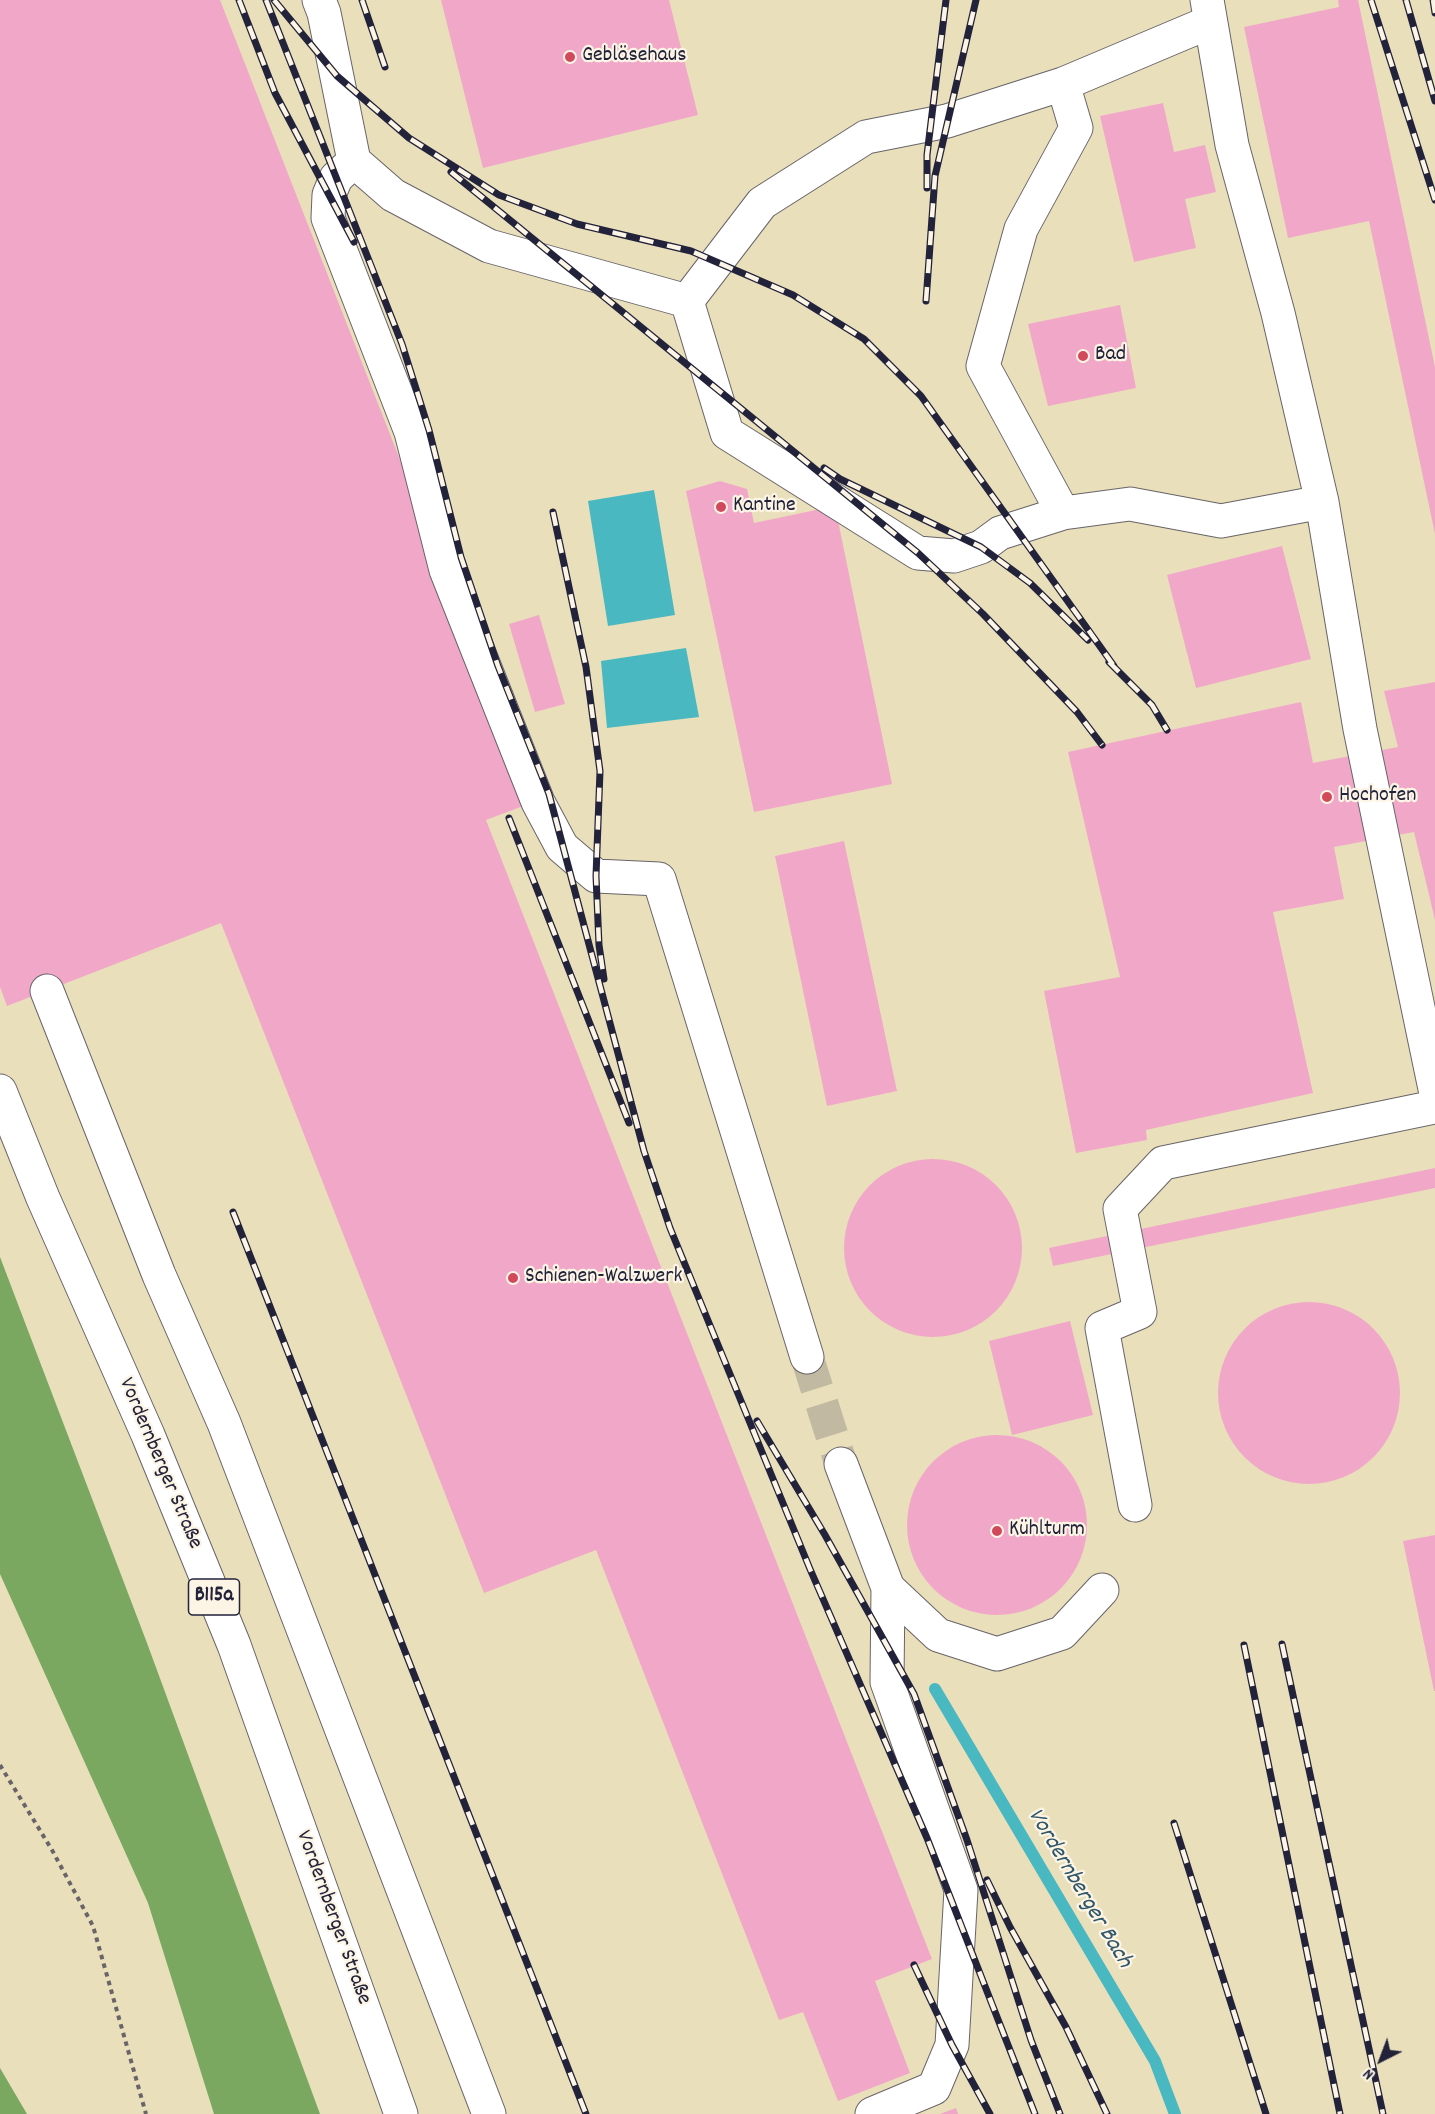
<!DOCTYPE html>
<meta charset="utf-8">
<style>
body{margin:0}
#map{position:relative;width:1435px;height:2114px;overflow:hidden;background:#e9dfbb;font-family:Dekko,sans-serif}
canvas{display:block}
.north{position:absolute;left:1351px;top:2030px;width:60px;height:60px;-webkit-text-stroke:4px #fcf5e5;paint-order:stroke;rotate:222deg;font-size:16px;font-weight:700;line-height:24px;text-align:center;color:#22223b}
.north::after{content:'';display:block;margin:auto;width:21px;height:27px;background:#22223b;clip-path:polygon(50% 0,100% 100%,50% 72%,0 100%)}
</style>
<div id="map">
<canvas width="1435" height="2114"></canvas>
<div class="north">N</div>
</div>
<script>
const ctx = document.querySelector('canvas').getContext('2d');
ctx.lineJoin = 'round';
function fillPath(path, color) {
  ctx.fillStyle = color;
  ctx.fill(path, 'evenodd');
}
function poly(rows) {
  const path = new Path2D();
  for (const r of rows) {
    if (r.length === 3) {
      path.moveTo(r[0] + r[2], r[1]);
      path.arc(r[0], r[1], r[2], 0, 2 * Math.PI);
      continue;
    }
    path.moveTo(r[0], r[1]);
    for (let i = 2; i < r.length; i += 2) path.lineTo(r[i], r[i + 1]);
  }
  return path;
}
function stroke(path, color, width, dash) {
  ctx.strokeStyle = color;
  ctx.lineWidth = width;
  ctx.lineCap = dash ? 'butt' : 'round';
  ctx.setLineDash(dash || []);
  ctx.stroke(path);
}
function label(font, color, halo, rows, align = 'center') {
  ctx.font = font + ' Dekko,sans-serif';
  ctx.lineWidth = 4.5;
  ctx.setLineDash([]);
  ctx.textBaseline = 'middle';
  ctx.strokeStyle = halo;
  ctx.fillStyle = color;
  for (const [text, x, y, turn = 0] of rows) {
    ctx.save();
    ctx.translate(x, y);
    ctx.rotate((+turn || 0) * Math.PI / 180);
    ctx.textAlign = isNaN(turn) ? turn : align;
    if (halo) ctx.strokeText(text, 0, 0);
    ctx.fillText(text, 0, 0);
    ctx.restore();
  }
}
const forest = poly([
 [0,1257,147,1643,320,2114,214,2114,148,1903,0,1574],
 [0,2068,27,2114,0,2114]
]);
const water = poly([
 [654,490,675,615,608,626,588,501],
 [686,648,699,717,607,728,601,661]
]);
const stream = poly([
 [935,1689,1155,2061,1175,2114]
]);
const building = poly([
 [0,0,220,0,534,802,486,820,932,1959,875,1981,910,2073,838,2101,803,2012,779,2020,596,1550,484,1593,221,923,7,1006,0,987],
 [441,0,669,0,698,115,483,168],
 [1338,0,1358,0,1435,367,1435,534,1369,221,1288,238,1244,27,1339,7],
 [1163,103,1174,152,1205,145,1216,192,1185,199,1196,248,1134,262,1100,116],
 [1120,305,1136,388,1048,406,1028,324],
 [720,481,747,489,754,523,835,506,892,784,754,812,686,491],
 [1282,546,1311,659,1196,688,1167,575],
 [539,615,565,704,535,712,509,624],
 [1435,682,1435,920,1414,832,1334,847,1344,899,1273,912,1313,1093,1146,1130,1147,1140,1076,1153,1044,991,1120,977,1068,752,1301,702,1313,763,1398,747,1384,691],
 [844,841,897,1091,827,1106,775,856],
 [933,1248,89],
 [1435,1168,1435,1188,1053,1266,1049,1248],
 [1309,1393,91],
 [1070,1321,1093,1415,1012,1435,989,1341],
 [997,1525,90],
 [1435,1535,1435,1691,1434,1691,1403,1541],
 [956,2108,958,2114,940,2114]
]);
const minorTunnel = poly([
 [807,1357,841,1464]
]);
const path = poly([
 [0,1765,52,1850,93,1926,146,2114]
]);
const minor = poly([
 [319,0,324,13,354,161,336,178,329,195,328,218,411,432,446,570,538,802,562,847,596,876,659,879,807,1357],
 [1063,84,1210,22],
 [354,161,393,195,489,246,687,301,727,433,918,553,954,556,981,547,1000,533,1063,513,1130,504,1221,521,1322,502,1278,313,1232,145,1207,0],
 [687,301,762,203,866,137,947,121,1063,84,1076,128,1021,229,983,366,1063,513],
 [1322,502,1360,729,1435,1089],
 [47,991,159,1275,224,1423,489,2114],
 [841,1464,888,1588,887,1682,961,1890,952,2045,934,2088,872,2114],
 [1135,1505,1102,1328,1140,1312,1120,1209,1163,1163,1435,1107],
 [888,1588,938,1635,997,1654,1062,1633,1102,1590]
]);
const major = poly([
 [0,1091,43,1198,148,1435,234,1645,401,2114]
]);
const rail = poly([
 [239,0,275,93,354,242],
 [266,0,402,344,429,430,461,557,498,666,549,794,644,1151,670,1228,810,1569,927,1838,1035,2114],
 [274,0,337,76,409,138,499,195,577,224,691,251,793,295,864,339,921,396,1114,666],
 [362,0,385,67],
 [1371,0,1435,200],
 [1406,0,1435,101],
 [1433,0,1435,13],
 [451,172,918,553,983,614,1077,712,1102,745],
 [927,188,927,155,946,0],
 [926,301,935,176,976,0],
 [824,468,840,479,981,547,1030,583,1088,640],
 [553,512,586,667,600,771,596,876,599,945,604,979],
 [1109,662,1152,705,1167,730],
 [509,818,629,1123],
 [233,1212,586,2114],
 [757,1421,825,1535,914,1694,967,1840,1031,2040,1060,2114],
 [1282,1644,1383,2114],
 [1244,1645,1340,2114],
 [1174,1823,1266,2114],
 [987,1880,1010,1927,1066,2027,1107,2114],
 [914,1965,952,2045,990,2114]
]);
const markers = [
 [570,57,6,"#d1495b"],
 [1083,356,6,"#d1495b"],
 [721,507,6,"#d1495b"],
 [1327,797,6,"#d1495b"],
 [513,1278,6,"#d1495b"],
 [997,1531,6,"#d1495b"]
];
const shields = [
 [214,1597,51]
];
const shieldNames = [
 ["B115a",214,1597]
];
const poiNames = [
 ["Gebläsehaus",582,57],
 ["Bad",1095,356],
 ["Kantine",733,507],
 ["Hochofen",1339,797],
 ["Schienen-Walzwerk",525,1278],
 ["Kühlturm",1009,1531]
];
const streetNames = [
 ["Vordernberger Straße",159,1464,67],
 ["Vordernberger Straße",332,1918,70]
];
const waterNames = [
 ["Vordernberger Bach",1078,1889,59]
];
fillPath(forest, '#7aa861');
fillPath(water, '#49b8c1');
stroke(stream, '#49b8c1', 12);
fillPath(building, '#f1a8c8');
stroke(minorTunnel, '#c1b9a1', 33, [33, 16]);
stroke(minor, '#686468', 35);
stroke(major, '#686468', 35);
stroke(path, '#686468', 4, [4.5, 4.5]);
stroke(minor, '#fff', 33);
stroke(major, '#fff', 33);
stroke(rail, '#22223b', 7);
stroke(rail, '#fcf5e5', 4.5, [14]);
for (const [x, y, r, color] of markers) {
  const dot = new Path2D();
  dot.arc(x, y, r, 0, 2 * Math.PI);
  ctx.fillStyle = color;
  ctx.fill(dot);
  stroke(dot, '#fcf5e5', 2);
}
for (const [x, y, w] of shields) {
  const box = new Path2D();
  box.roundRect(x - w / 2, y - 18, w, 36, 4.5);
  ctx.fillStyle = '#fcf5e5';
  ctx.fill(box);
  stroke(box, '#22223b', 1.5);
}
label('bold 21px', '#22223b', null, shieldNames);
label('22px', '#22223b', '#fcf5e5', poiNames, 'left');
label('22px', '#22223b', '#fcf5e5', streetNames);
label('italic 24px', '#30566a', '#fcf5e5', waterNames);
</script>
